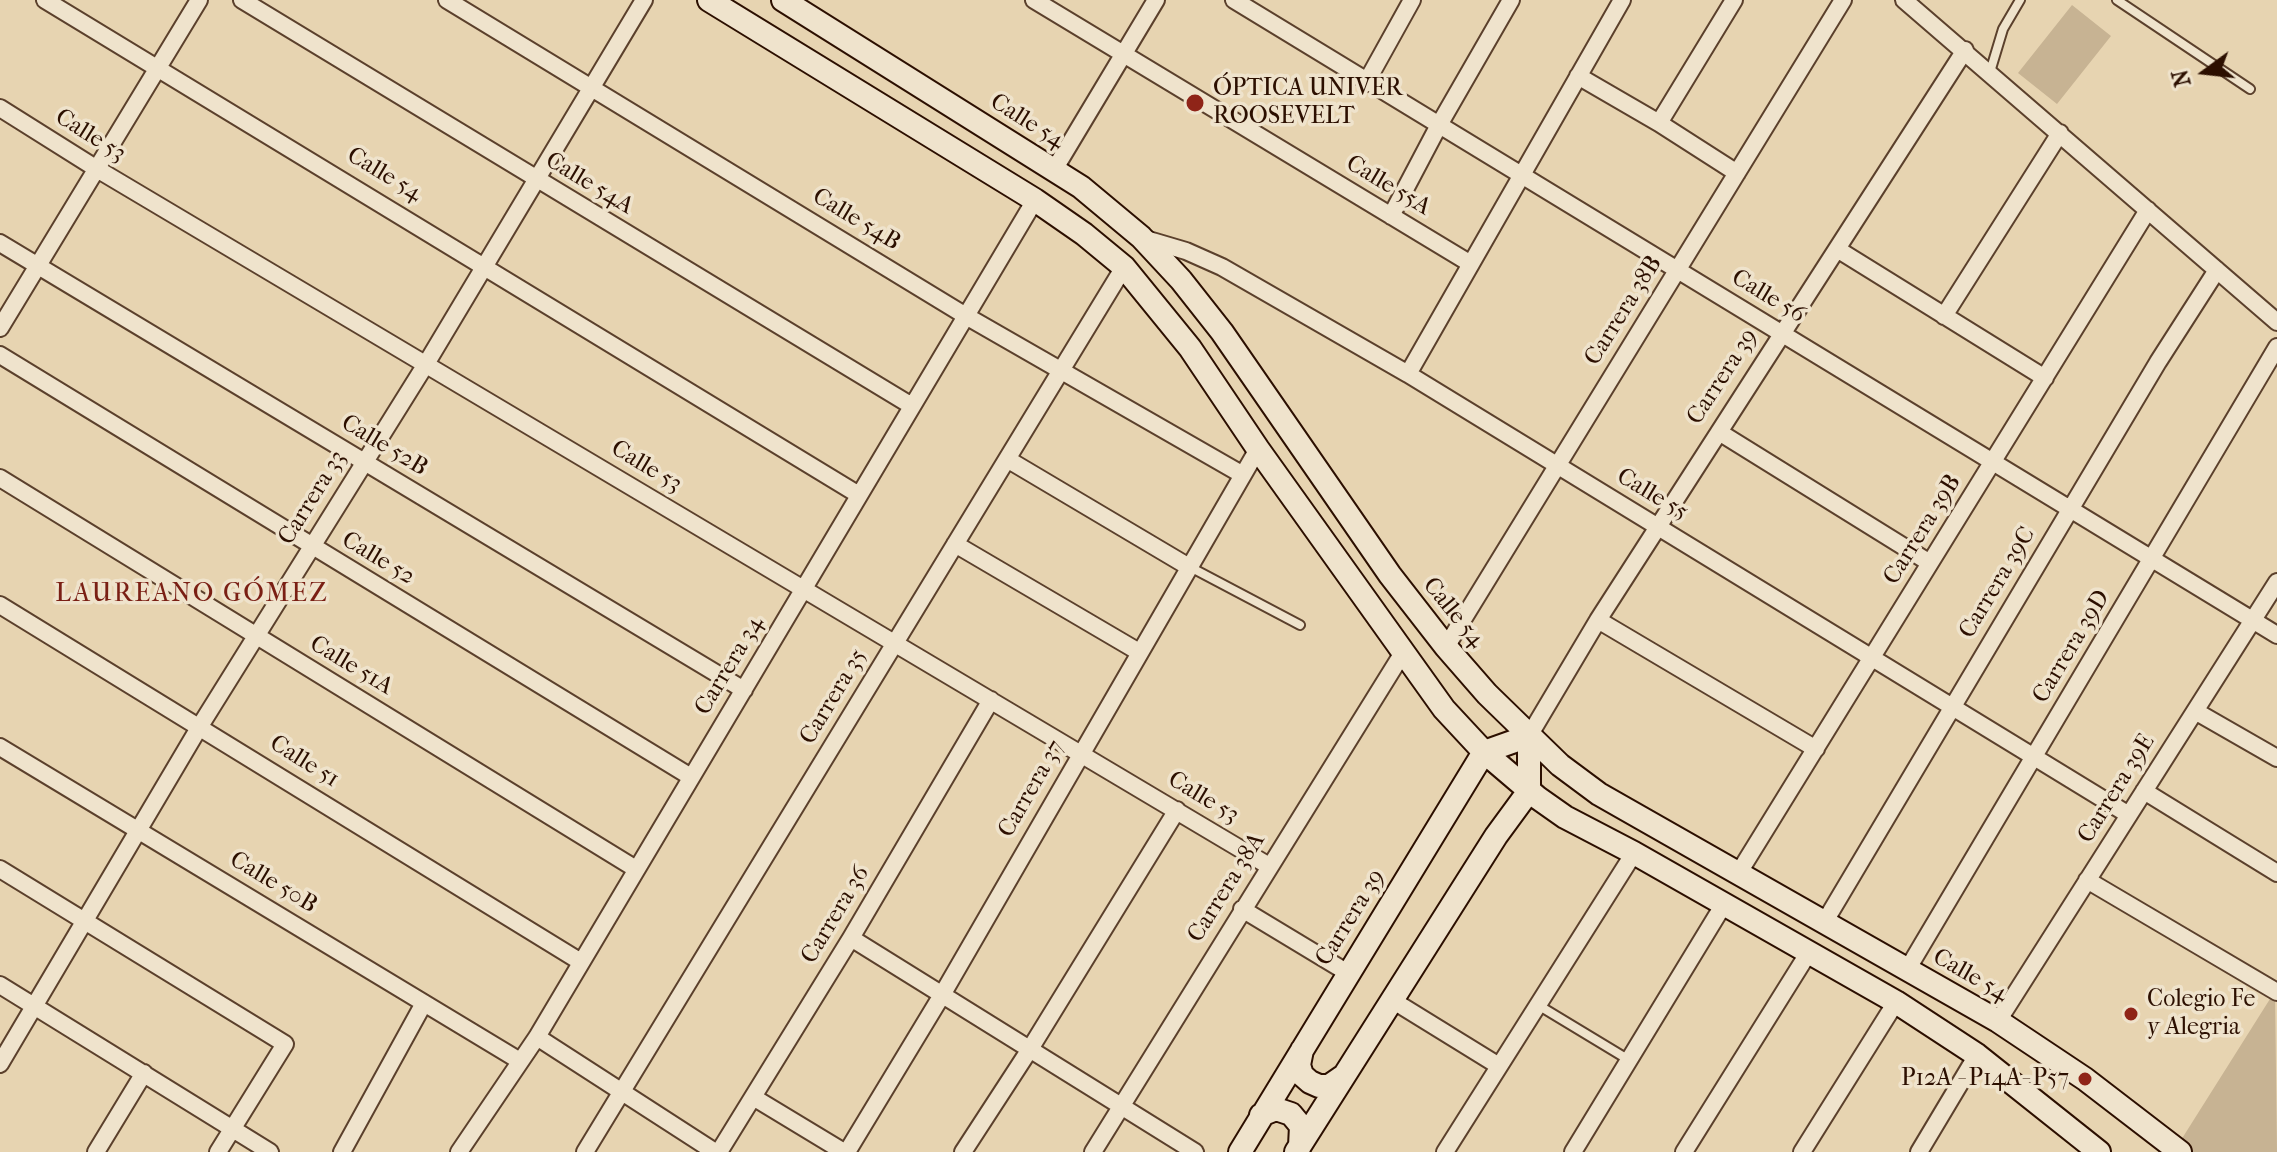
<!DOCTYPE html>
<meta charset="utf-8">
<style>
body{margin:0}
#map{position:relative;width:2277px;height:1152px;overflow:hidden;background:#e7d4b1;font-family:"IM FELL French Canon",serif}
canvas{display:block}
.north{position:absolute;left:2165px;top:32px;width:80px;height:80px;-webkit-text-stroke:6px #efe3cc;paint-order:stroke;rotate:255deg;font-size:22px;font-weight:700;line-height:32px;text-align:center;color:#2c0f00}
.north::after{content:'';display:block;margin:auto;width:28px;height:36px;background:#2c0f00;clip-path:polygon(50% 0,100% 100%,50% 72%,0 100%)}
</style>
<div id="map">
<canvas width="2277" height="1152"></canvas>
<div class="north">N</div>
</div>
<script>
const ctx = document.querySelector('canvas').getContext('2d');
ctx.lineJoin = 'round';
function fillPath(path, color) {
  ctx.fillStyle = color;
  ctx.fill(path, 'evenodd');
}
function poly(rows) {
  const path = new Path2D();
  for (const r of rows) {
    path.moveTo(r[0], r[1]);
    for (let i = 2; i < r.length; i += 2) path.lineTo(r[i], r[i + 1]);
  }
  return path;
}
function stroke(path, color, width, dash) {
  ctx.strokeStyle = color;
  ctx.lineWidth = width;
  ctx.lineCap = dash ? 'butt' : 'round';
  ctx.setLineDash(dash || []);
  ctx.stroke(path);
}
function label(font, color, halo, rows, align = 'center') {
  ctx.font = font + ' "IM FELL French Canon",serif';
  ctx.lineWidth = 7;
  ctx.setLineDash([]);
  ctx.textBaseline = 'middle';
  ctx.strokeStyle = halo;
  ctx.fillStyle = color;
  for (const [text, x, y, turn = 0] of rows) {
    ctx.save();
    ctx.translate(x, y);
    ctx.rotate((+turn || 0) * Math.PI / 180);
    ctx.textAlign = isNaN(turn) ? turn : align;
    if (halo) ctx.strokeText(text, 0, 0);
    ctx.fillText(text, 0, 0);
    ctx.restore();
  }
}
const green = poly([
 [2072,5,2111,36,2057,104,2018,73],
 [2275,991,2277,1152,2180,1152,2176,1148]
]);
const lane = poly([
 [2117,0,2250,89],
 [1990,72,2003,29,2020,0],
 [1190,567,1300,625],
 [1538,1005,1629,1060]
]);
const street = poly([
 [45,0,859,495],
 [242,0,912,406],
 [447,0,966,316,1243,475],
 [1034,0,1471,264],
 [1234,0,2277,635],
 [1904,0,2277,322],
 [1578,76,1659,123,1737,173],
 [1367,81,1412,0],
 [0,108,97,169,1269,866],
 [1659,123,1734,0],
 [1054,170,1156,0],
 [1391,216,1439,125,1511,0],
 [1142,238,1186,251,1222,267,1408,374,2129,815],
 [0,243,744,690],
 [1837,249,2045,378],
 [1944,316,2060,133],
 [0,328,199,0],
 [0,355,691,777],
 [1408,374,1622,0],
 [1719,432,1930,563],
 [1007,459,1189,567],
 [0,478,636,869],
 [955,544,1139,652],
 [0,605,581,962],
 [1598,620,1816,749],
 [1446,647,1843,0],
 [2195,711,2277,758],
 [1529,736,1598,620,1965,50],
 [0,747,520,1061],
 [2144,791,2277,873],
 [0,869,285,1044,218,1152],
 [1738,874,2148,210],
 [2087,880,2277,992],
 [1242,909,1348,973],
 [1824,923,2158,362,2217,270],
 [851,938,1195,1152],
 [1907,970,2277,347],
 [0,985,270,1152],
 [1392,1000,1499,1066],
 [1998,1021,2277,582],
 [537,1037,715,1152],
 [0,1064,200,726,426,364,644,0],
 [753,1097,844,1152],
 [96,1152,144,1073],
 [342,1152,424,1003],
 [459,1152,537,1037,1035,200],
 [585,1152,1124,267],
 [719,1152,851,938,991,700],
 [847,1152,942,995,1258,449],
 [963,1152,1030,1049,1177,810],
 [1093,1152,1404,651],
 [1445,1152,1634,853],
 [1573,1152,1724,904],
 [1684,1152,1809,952],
 [1802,1152,1896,1002],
 [1919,1152,1977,1055]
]);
const secondary = poly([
 [709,0,1035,200,1084,234,1124,267,1190,348,1258,449,1444,709,1484,752,1538,798,1565,817,1634,853,1896,1002,1977,1055,2099,1152],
 [783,0,1081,187,1141,237,1181,280,1222,332,1390,575,1446,647,1487,694,1560,765,1599,794,1998,1021,2085,1079,2180,1152],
 [1302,1050,1299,1065,1302,1075,1310,1082,1319,1086,1329,1086,1342,1077],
 [1261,1115,1276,1109,1291,1114,1301,1126,1300,1146],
 [1240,1152,1484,752,1529,736],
 [1296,1152,1496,836,1529,791,1529,736]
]);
const markers = [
 [1195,103,10,"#8f2418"],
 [2131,1014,8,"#8f2418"],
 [2085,1079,8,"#8f2418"]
];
const poiNames = [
 ["ÓPTICA UNIVER",1213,89],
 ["ROOSEVELT",1213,117],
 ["Colegio Fe",2147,1000],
 ["y Alegria",2147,1028],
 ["P12A - P14A- P57",2069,1079,"right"]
];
const streetNames = [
 ["Calle 54",1027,122,32],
 ["Calle 53",90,136,32],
 ["Calle 54",384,175,31],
 ["Calle 54A",589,184,31],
 ["Calle 55A",1388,186,31],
 ["Calle 54B",856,220,31],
 ["Calle 56",1768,297,31],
 ["Carrera 38B",1624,311,-58],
 ["Carrera 39",1723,377,-57],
 ["Calle 52B",384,446,31],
 ["Calle 53",646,467,31],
 ["Calle 55",1652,495,31],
 ["Carrera 33",313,498,-58],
 ["Carrera 39B",1923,530,-58],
 ["Calle 52",378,559,31],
 ["Carrera 39C",1998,583,-59],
 ["Calle 54",1453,613,51],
 ["Carrera 39D",2072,647,-59],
 ["Calle 51A",351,666,31],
 ["Carrera 34",730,666,-59],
 ["Carrera 35",834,697,-59],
 ["Calle 51",304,762,32],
 ["Carrera 37",1032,789,-60],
 ["Carrera 39E",2117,789,-58],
 ["Calle 53",1203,798,31],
 ["Calle 50B",273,883,31],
 ["Carrera 38A",1227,888,-58],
 ["Carrera 36",836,915,-59],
 ["Carrera 39",1351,918,-58],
 ["Calle 54",1970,976,30]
];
const neighbourhoodNames = [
 ["LAUREANO GÓMEZ",192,595]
];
fillPath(green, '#c7b393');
stroke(lane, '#5b402c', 12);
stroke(street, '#5b402c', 20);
stroke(secondary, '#2c0f00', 26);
stroke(lane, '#efe3cc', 8);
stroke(street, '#efe3cc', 16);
stroke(secondary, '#efe3cc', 22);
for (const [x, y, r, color] of markers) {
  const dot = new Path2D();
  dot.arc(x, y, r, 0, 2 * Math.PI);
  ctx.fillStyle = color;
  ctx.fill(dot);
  stroke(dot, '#efe3cc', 3);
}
label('24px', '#2c0f00', '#efe3cc', poiNames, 'left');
label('24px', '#2c0f00', '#efe3cc', streetNames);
ctx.letterSpacing = '2px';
label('26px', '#7a1f14', '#efe3cc', neighbourhoodNames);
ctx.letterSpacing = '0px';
</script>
